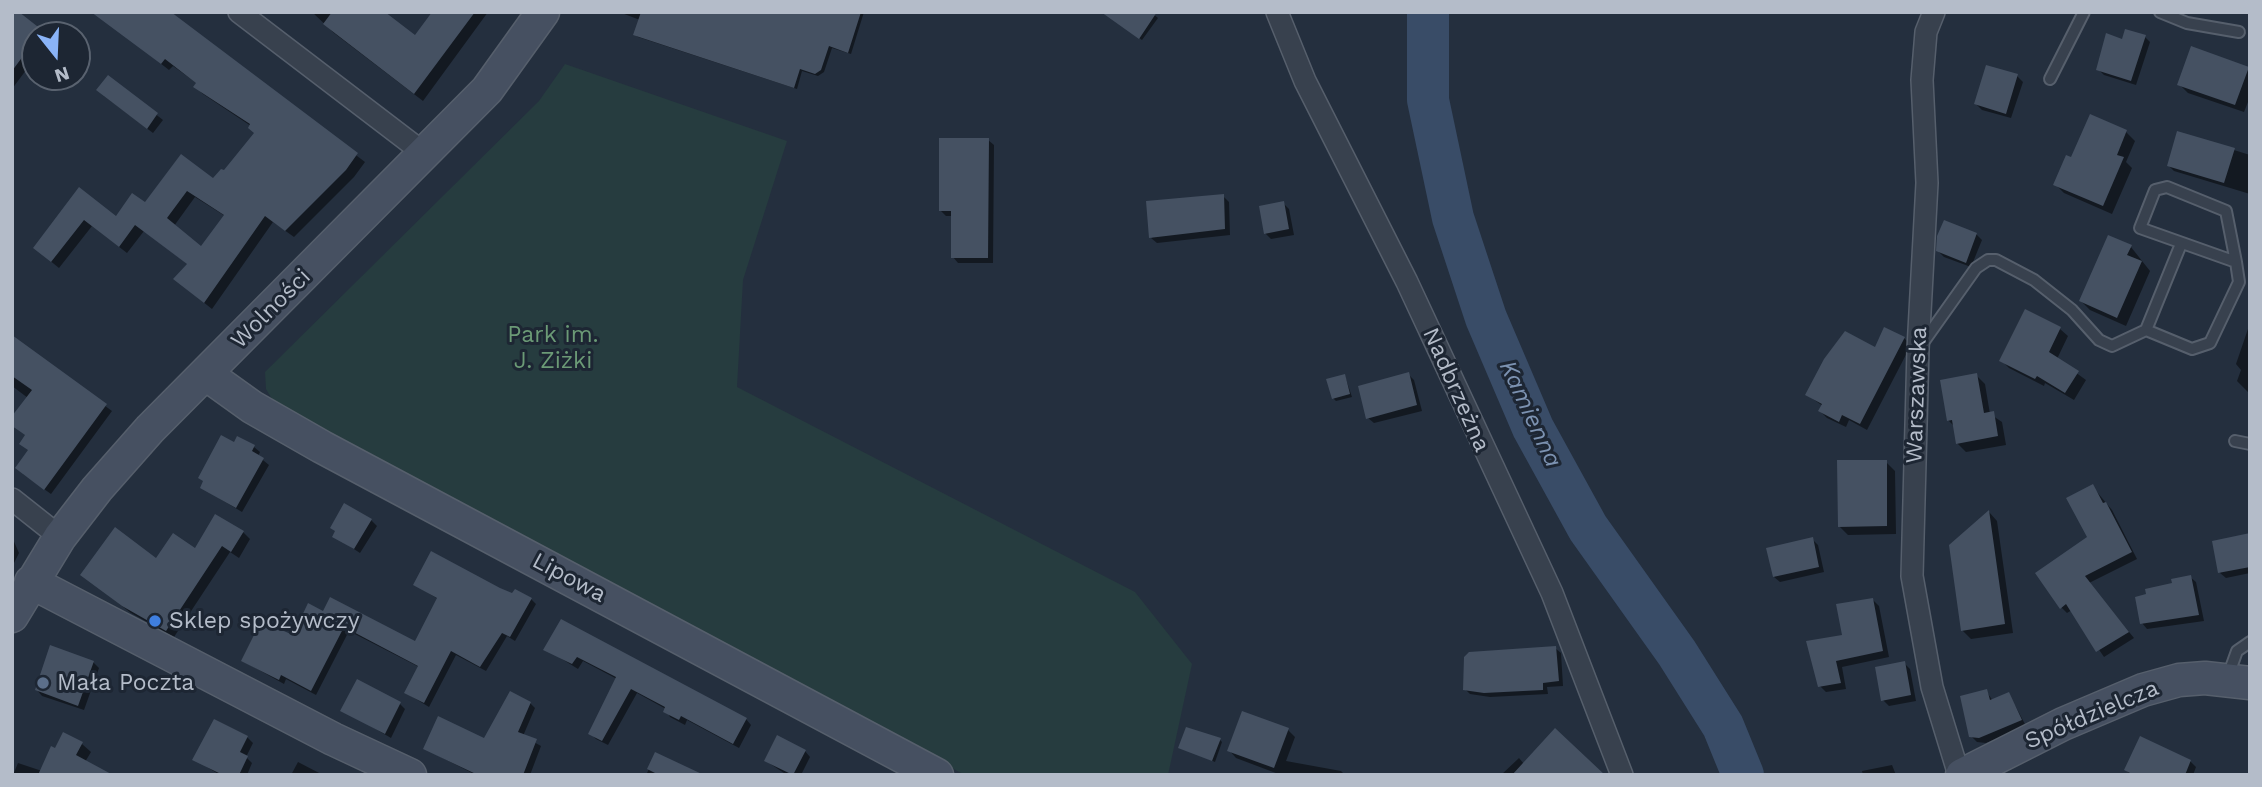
<!DOCTYPE html>
<meta charset="utf-8">
<style>
body{margin:0}
#map{position:relative;width:2262px;height:787px;overflow:hidden;background:#242f3e;font-family:"Work Sans",sans-serif}
canvas{display:block}
.frame{position:absolute;inset:0;border:14px solid #b4bcc9;pointer-events:none}
.north{position:absolute;left:21px;top:21px;width:70px;height:70px;box-sizing:border-box;background:#1d2633;border:2px solid #59626f;border-radius:50%;rotate:162deg;font-size:19px;font-weight:700;line-height:28px;text-align:center;color:#b4bcc9}
.north::after{content:'';display:block;margin:auto;width:24px;height:32px;background:#8ab4f8;clip-path:polygon(50% 0,100% 100%,50% 72%,0 100%)}
</style>
<div id="map">
<canvas width="2262" height="787"></canvas>
<div class="frame"></div>
<div class="north">N</div>
</div>
<script>
const ctx = document.querySelector('canvas').getContext('2d');
ctx.lineJoin = 'round';
function fillPath(path, color) {
  ctx.fillStyle = color;
  ctx.fill(path, 'evenodd');
}
function poly(rows) {
  const path = new Path2D();
  for (const r of rows) {
    path.moveTo(r[0], r[1]);
    for (let i = 2; i < r.length; i += 2) path.lineTo(r[i], r[i + 1]);
  }
  return path;
}
function stroke(path, color, width, dash) {
  ctx.strokeStyle = color;
  ctx.lineWidth = width;
  ctx.lineCap = dash ? 'butt' : 'round';
  ctx.setLineDash(dash || []);
  ctx.stroke(path);
}
function label(font, color, halo, rows, align = 'center') {
  ctx.font = font + ' "Work Sans",sans-serif';
  ctx.lineWidth = 6;
  ctx.setLineDash([]);
  ctx.textBaseline = 'middle';
  ctx.strokeStyle = halo;
  ctx.fillStyle = color;
  for (const [text, x, y, turn = 0] of rows) {
    ctx.save();
    ctx.translate(x, y);
    ctx.rotate((+turn || 0) * Math.PI / 180);
    ctx.textAlign = isNaN(turn) ? turn : align;
    if (halo) ctx.strokeText(text, 0, 0);
    ctx.fillText(text, 0, 0);
    ctx.restore();
  }
}
const green = poly([
 [565,64,787,141,743,280,737,387,1135,592,1192,664,1168,775,965,775,268,403,272,399,266,389,265,372,539,101]
]);
const shadow = poly([
 [12,12,45,35,35,35,35,58,12,89],
 [167,12,365,162,354,177,294,237,273,222,212,309,183,286,189,265,144,231,127,253,92,226,59,268,43,255,79,190,117,219,213,180,224,173,256,133,251,126,203,94,195,87,198,84,173,66,169,70,106,21],
 [195,197,225,216,202,248,174,226],
 [312,12,381,12,415,37,434,12,488,12,423,101,334,33],
 [619,12,864,12,851,54,832,48,824,72,818,76,802,71,797,89,638,37,635,35,640,20],
 [1102,12,1151,12,1158,18,1142,40],
 [2145,37,2150,42,2136,85,2104,75,2098,69,2123,41],
 [2248,68,2250,97,2244,112,2188,93,2179,84],
 [2017,76,2023,82,2011,118,1982,110,1976,104],
 [108,77,163,120,153,133,104,96],
 [2126,132,2135,141,2126,162,2132,168,2112,214,2064,193,2055,184,2072,160],
 [2179,133,2250,155,2250,194,2174,171,2169,166],
 [988,140,994,145,993,263,958,263,953,257,953,216,946,216,941,211],
 [1223,196,1229,202,1230,235,1157,243,1151,238],
 [1283,203,1289,209,1294,235,1271,239,1265,233],
 [1976,234,1982,240,1971,267,1944,257,1938,251],
 [2131,247,2150,271,2126,326,2090,310,2081,301],
 [2250,323,2250,394,2237,381,2241,370,2236,364],
 [2060,329,2068,336,2057,359,2086,380,2074,400,2045,383,2044,386,2009,368,2001,360],
 [12,337,112,411,51,494,23,474,29,451,27,436,15,428,28,398,12,386],
 [1904,338,1911,345,1867,430,1849,420,1846,427,1827,418,1820,411,1823,406,1807,395,1876,349],
 [1408,374,1414,380,1422,411,1374,423,1368,418],
 [1976,375,1985,384,1990,414,2002,422,2006,445,1966,452,1957,443,1954,426,1948,420],
 [1345,376,1352,397,1336,401,1333,398],
 [235,444,254,447,260,452,258,456,269,465,242,512,202,488],
 [1886,462,1895,471,1896,534,1848,535,1839,526],
 [2092,486,2112,510,2137,559,2089,583,2134,638,2104,657,2072,610,2067,613,2061,607,2090,538],
 [1989,512,1997,521,2013,633,1971,639,1962,630],
 [371,520,377,526,360,553,334,536,337,532],
 [243,532,250,539,239,558,230,552,174,637,131,613,82,575,196,551],
 [2250,535,2250,573,2226,578,2220,573],
 [12,537,19,553,12,567],
 [1812,539,1818,545,1824,572,1780,582,1774,577],
 [2190,577,2196,582,2204,621,2147,629,2142,623,2174,585],
 [415,585,500,590,531,599,536,604,515,641,507,636,486,671,456,655,429,707,406,693,419,667,349,631,316,695,286,679,284,684,243,661,293,638,324,613,415,643,438,599],
 [1872,599,1879,606,1889,657,1842,667,1846,689,1826,692,1820,686,1844,637],
 [561,621,746,719,751,725,739,748,687,720,685,725,670,717,666,709,637,693,608,745,596,739,591,734,617,679,583,661,578,669,546,649],
 [1555,648,1561,653,1563,686,1547,687,1548,694,1490,697,1470,694,1465,689],
 [93,662,99,668,84,710,42,696,37,690],
 [1904,663,1910,669,1916,701,1889,706,1883,700],
 [1986,691,1993,701,2009,694,2026,726,1986,743,1977,742,1971,736],
 [530,703,535,708,523,736,541,746,530,775,476,775,425,749,485,740],
 [400,704,405,709,391,738,343,710],
 [1288,730,1295,737,1286,761,1341,771,1345,775,1281,775,1236,758,1229,750],
 [247,737,253,743,246,757,252,763,247,775,220,775,194,759],
 [2141,739,2190,761,2196,767,2193,775,2131,775,2126,770],
 [1220,740,1222,742,1215,762,1180,747],
 [82,744,91,752,85,762,109,775,13,775,18,763,42,771,55,750],
 [805,751,810,757,801,775,787,775,766,761],
 [656,755,693,774,693,775,646,775],
 [1519,758,1524,764,1602,775,1501,775],
 [298,762,323,775,291,775],
 [1892,765,1896,775,1863,775,1862,771]
]);
const river = poly([
 [1428,12,1428,100,1453,218,1486,318,1533,428,1588,528,1677,653,1723,726,1743,775]
]);
const building = poly([
 [12,12,19,12,42,30,35,35,35,40,12,71],
 [91,12,171,12,358,153,346,170,285,231,265,216,204,303,173,279,187,264,135,225,119,247,84,220,51,262,33,248,79,187,116,216,132,193,145,202,181,154,213,178,221,169,224,170,254,133,248,128,250,124,193,87,196,83,165,59,161,64],
 [187,191,224,215,201,246,167,218],
 [332,12,385,12,415,35,432,12,475,12,414,94,323,24],
 [641,12,861,12,848,53,829,46,821,70,815,74,800,69,794,88,633,35],
 [1101,12,1157,12,1139,39],
 [2125,29,2146,35,2131,81,2096,70,2106,33,2122,39],
 [2191,46,2249,67,2235,105,2177,85],
 [1986,65,2018,74,2006,114,1974,104],
 [108,75,158,113,147,129,96,90],
 [2090,114,2127,130,2117,155,2124,157,2103,206,2053,185,2066,155,2071,157],
 [2177,131,2235,148,2224,183,2167,166],
 [939,138,989,138,988,258,951,258,951,211,939,211],
 [1224,194,1225,229,1149,238,1146,201],
 [1284,201,1289,229,1264,234,1259,206],
 [1944,220,1977,233,1966,263,1936,251,1937,236],
 [2108,235,2132,245,2127,255,2142,261,2117,318,2079,301],
 [2025,309,2061,327,2049,352,2079,371,2065,393,2037,376,2035,379,1999,361],
 [1884,327,1905,337,1860,424,1842,415,1839,422,1818,411,1822,404,1805,395,1824,359,1845,331,1875,347],
 [12,335,107,404,44,490,15,468,28,450,19,444,25,435,12,426,12,416,32,390,12,376],
 [1409,372,1417,405,1366,419,1358,386],
 [1977,373,1984,413,1994,411,1998,436,1956,444,1952,420,1947,421,1940,380],
 [1345,374,1350,394,1332,399,1326,379],
 [221,435,234,442,237,436,255,445,252,451,264,458,236,508,200,488,203,481,198,478],
 [1837,460,1887,460,1887,526,1838,527],
 [2093,484,2103,503,2106,502,2132,552,2085,576,2129,632,2096,652,2066,604,2060,609,2035,573,2087,537,2066,498],
 [344,503,372,519,354,549,332,537,335,531,330,528],
 [1989,510,2005,624,1961,631,1949,545],
 [215,514,244,531,231,552,222,546,166,631,122,606,80,575,115,527,156,558,173,533,195,548],
 [2250,533,2250,567,2218,573,2212,541],
 [1813,537,1819,567,1773,577,1766,548],
 [431,551,500,588,512,593,515,589,532,598,510,637,502,633,480,667,451,651,424,703,404,693,418,666,344,627,311,691,281,675,279,680,241,661,261,621,293,635,308,603,323,611,330,597,415,641,437,598,413,585],
 [2191,575,2199,615,2140,624,2135,597,2146,594,2145,589,2172,583,2171,579],
 [1873,598,1883,651,1836,661,1841,683,1818,687,1806,641,1842,635,1836,604],
 [561,619,747,718,733,744,681,716,679,720,663,712,665,707,631,689,602,741,588,734,616,677,577,657,572,664,543,650],
 [50,645,94,661,78,706,35,690],
 [1556,646,1559,681,1543,683,1543,690,1484,693,1463,690,1464,657,1469,652],
 [1905,661,1911,695,1881,701,1875,667],
 [357,679,401,702,385,734,340,711],
 [1987,689,1990,700,2009,692,2022,720,1979,738,1969,737,1960,696],
 [510,691,531,702,518,732,537,739,523,775,478,775,423,749,438,716,484,738],
 [1242,711,1289,728,1274,768,1227,751],
 [214,719,248,736,240,752,248,756,239,775,223,775,192,760],
 [1186,727,1221,738,1212,761,1178,748],
 [1555,728,1605,775,1512,775],
 [63,732,83,742,76,755,113,775,38,775,51,746,55,748],
 [777,735,806,750,793,775,764,761],
 [2140,736,2191,760,2185,775,2134,775,2124,770],
 [655,752,704,775,655,773,647,769]
]);
const lane = poly([
 [2160,12,2187,23,2239,32],
 [2050,79,2084,12],
 [2146,330,2181,244],
 [1922,344,1976,268,1988,260,1996,260,2034,280,2072,310,2099,340,2112,346,2146,330,2192,349,2210,343,2239,282,2236,262,2226,211,2167,187,2155,190,2140,228,2236,262],
 [2235,441,2250,444],
 [2228,676,2237,651,2250,642]
]);
const street = poly([
 [239,12,425,154],
 [1277,12,1305,81,1407,282,1552,593,1622,775],
 [1934,12,1926,32,1922,80,1927,183,1918,349,1912,576,1932,687,1959,775],
 [12,499,60,537]
]);
const secondary = poly([
 [206,374,252,407,322,447,937,775],
 [31,582,333,739,410,775],
 [12,616,60,537,97,489,150,429,487,90,543,12],
 [1962,775,2063,724,2143,690,2179,680,2205,678,2250,683]
]);
const markers = [
 [155,621,7,"#3f7fe0"],
 [43,683,7,"#5c6f8a"]
];
const streetNames = [
 ["Wolności",271,309,-45],
 ["Nadbrzeżna",1456,390,66],
 ["Warszawska",1917,395,-88],
 ["Lipowa",569,578,28],
 ["Spółdzielcza",2092,715,-23]
];
const parkNames = [
 ["Park im.",553,335],
 ["J. Ziżki",553,361]
];
const poiNames = [
 ["Sklep spożywczy",169,621],
 ["Mała Poczta",57,683]
];
const waterNames = [
 ["Kamienna",1530,414,65]
];
fillPath(green, '#263c3f');
fillPath(shadow, '#0007');
stroke(river, '#394c67', 42);
fillPath(building, '#455162');
stroke(lane, '#565f6c', 14);
stroke(street, '#565f6c', 24);
stroke(secondary, '#565f6c', 35);
stroke(lane, '#38414e', 10);
stroke(street, '#38414e', 21);
stroke(secondary, '#465061', 32);
for (const [x, y, r, color] of markers) {
  const dot = new Path2D();
  dot.arc(x, y, r, 0, 2 * Math.PI);
  ctx.fillStyle = color;
  ctx.fill(dot);
  stroke(dot, '#1d2633', 2.5);
}
label('23px', '#b4bcc9', '#1d2633', streetNames);
label('23px', '#6b9a76', '#1d2633', parkNames);
label('23px', '#b4bcc9', '#1d2633', poiNames, 'left');
label('italic 24px', '#7c92b1', '#1d2633', waterNames);
</script>
